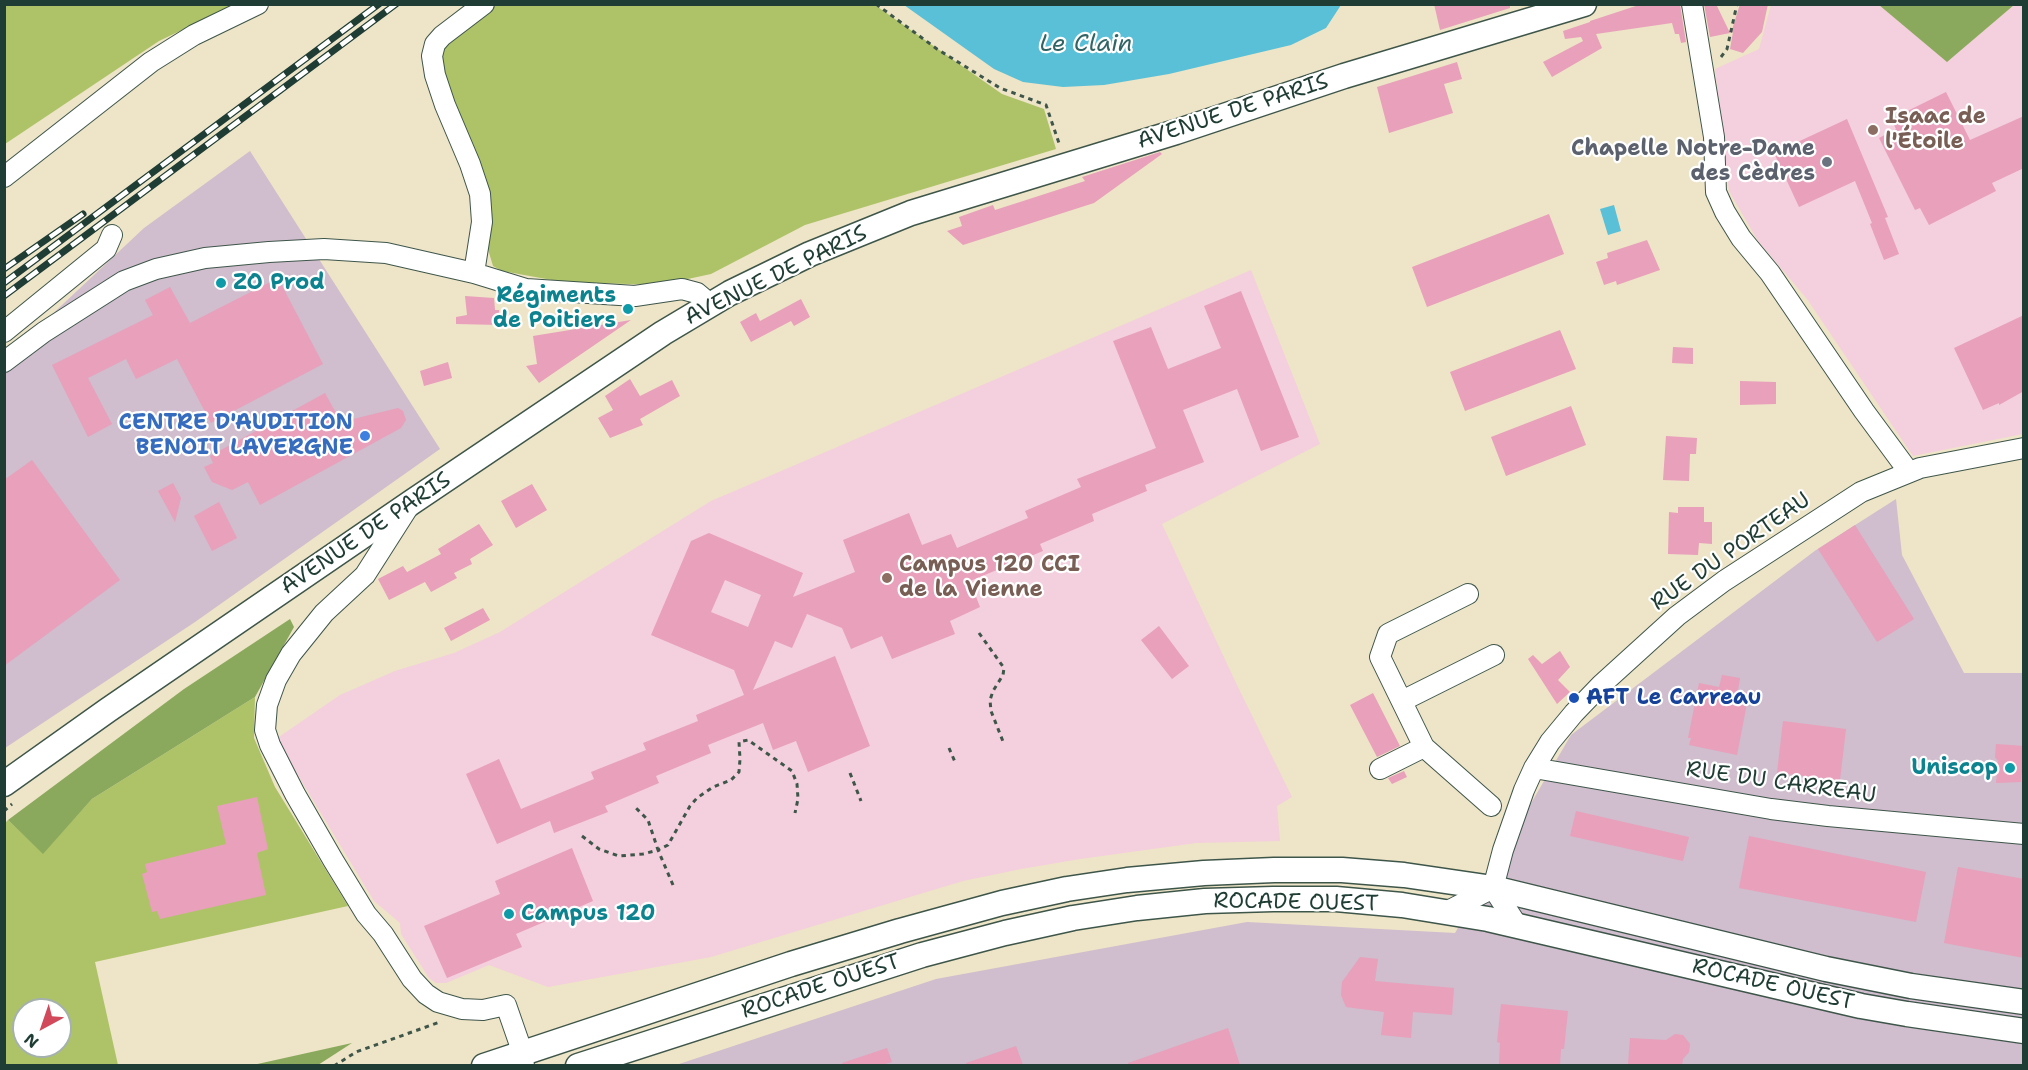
<!DOCTYPE html>
<meta charset="utf-8">
<style>
body{margin:0}
#map{position:relative;width:2028px;height:1070px;overflow:hidden;background:#eee4c7;font-family:"Shantell Sans",sans-serif}
canvas{display:block}
.frame{position:absolute;inset:0;border:6px solid #1f3d34;pointer-events:none}
.north{position:absolute;left:12px;top:998px;width:60px;height:60px;box-sizing:border-box;background:#fff;border:2px solid #a5b1ae;border-radius:50%;rotate:220deg;font-size:16px;font-weight:700;line-height:24px;text-align:center;color:#1f3d34}
.north::after{content:'';display:block;margin:auto;width:21px;height:27px;background:#d1495b;clip-path:polygon(50% 0,100% 100%,50% 72%,0 100%)}
</style>
<div id="map">
<canvas width="2028" height="1070"></canvas>
<div class="frame"></div>
<div class="north">N</div>
</div>
<script>
const ctx = document.querySelector('canvas').getContext('2d');
ctx.lineJoin = 'round';
function fillPath(path, color) {
  ctx.fillStyle = color;
  ctx.fill(path, 'evenodd');
}
function poly(rows) {
  const path = new Path2D();
  for (const r of rows) {
    path.moveTo(r[0], r[1]);
    for (let i = 2; i < r.length; i += 2) path.lineTo(r[i], r[i + 1]);
  }
  return path;
}
function stroke(path, color, width, dash) {
  ctx.strokeStyle = color;
  ctx.lineWidth = width;
  ctx.lineCap = dash ? 'butt' : 'round';
  ctx.setLineDash(dash || []);
  ctx.stroke(path);
}
function label(font, color, halo, rows, align = 'center') {
  ctx.font = font + ' "Shantell Sans",sans-serif';
  ctx.lineWidth = 4.5;
  ctx.setLineDash([]);
  ctx.textBaseline = 'middle';
  ctx.strokeStyle = halo;
  ctx.fillStyle = color;
  for (const [text, x, y, turn = 0] of rows) {
    ctx.save();
    ctx.translate(x, y);
    ctx.rotate((+turn || 0) * Math.PI / 180);
    ctx.textAlign = isNaN(turn) ? turn : align;
    if (halo) ctx.strokeText(text, 0, 0);
    ctx.fillText(text, 0, 0);
    ctx.restore();
  }
}
const built = poly([
 [1771,5,1879,5,1947,61,2014,5,2023,5,2023,434,1913,456,1807,299,1758,241,1729,191,1715,69,1759,49],
 [1251,270,1320,444,1162,524,1235,681,1292,797,1277,806,1280,841,1196,843,1080,859,1021,869,963,881,711,957,548,987,489,965,446,983,436,983,429,978,401,934,400,923,374,901,276,739,340,695,395,671,454,653,500,632,711,501]
]);
const industrial = poly([
 [250,151,440,449,195,622,5,748,5,356,28,337,144,228],
 [1896,499,1902,555,1964,673,2023,673,2023,1065,673,1066,936,979,1247,922,1455,933,1571,735,1816,550]
]);
const green = poly([
 [5,5,234,5,159,41,5,144],
 [495,5,875,5,1002,94,1044,109,1056,149,805,225,711,274,660,285,563,282,502,271,493,266,487,246,441,71,441,54,452,35],
 [255,697,254,738,275,787,348,906,95,962,118,1065,5,1065,4,824,8,820,43,853,92,799],
 [24,1010,60,1010,60,1046,24,1046]
]);
const forest = poly([
 [1879,5,2014,4,2014,5,1947,62],
 [290,619,294,627,255,697,92,799,43,854,8,820,184,689],
 [352,1043,318,1065,253,1065]
]);
const water = poly([
 [904,5,1341,5,1326,28,1291,45,1169,74,1104,85,1063,87,1023,82,994,69],
 [1614,205,1621,231,1608,235,1600,209]
]);
const building = poly([
 [1434,4,1510,4,1510,8,1440,30],
 [1642,4,1680,4,1686,42,1681,43,1679,34,1675,34,1672,23,1596,34,1602,48,1552,77,1543,62,1583,41,1581,37,1565,39,1563,31,1590,22,1590,21],
 [1704,4,1716,4,1730,33,1710,37],
 [1740,4,1768,4,1762,32,1743,53,1730,49,1733,32,1731,33],
 [1457,62,1462,79,1444,84,1453,113,1389,133,1377,87],
 [1946,92,1970,140,2024,116,2024,168,1992,183,1996,191,1929,225,1920,208,1915,210,1879,138,1896,129,1891,119],
 [1847,119,1888,217,1885,218,1899,254,1884,260,1870,224,1872,223,1855,181,1799,207,1774,153],
 [1160,152,1162,154,1094,203,963,245,947,231,962,226,959,217,993,205,995,210,1020,202,1085,181,1082,177],
 [1549,214,1564,254,1427,307,1412,267],
 [1647,240,1660,270,1617,285,1616,281,1604,285,1596,262,1608,258,1607,253],
 [278,278,323,364,211,423,177,359,136,379,126,359,88,378,112,424,88,437,52,365,153,315,145,300,170,287,190,323],
 [1241,291,1299,437,1261,451,1237,389,1183,410,1204,462,1145,485,1147,491,1092,514,1094,521,1040,544,1043,551,970,581,980,607,950,621,955,634,892,659,882,636,851,649,842,628,807,614,792,648,775,641,753,690,835,656,870,746,808,772,796,741,773,750,763,723,708,745,711,753,656,776,659,783,605,806,608,812,554,833,550,821,497,844,466,774,499,759,521,809,594,779,591,772,646,750,643,743,698,721,696,715,744,695,734,670,651,635,691,541,709,533,803,573,793,597,855,572,843,540,909,513,922,545,951,534,957,548,1028,518,1025,511,1081,487,1077,479,1156,448,1113,341,1151,327,1168,369,1221,348,1204,306],
 [725,580,761,595,748,627,711,612],
 [465,296,494,298,495,310,499,310,500,325,456,324,456,317,467,315],
 [801,299,810,317,794,326,791,321,751,342,740,322,756,313,760,321],
 [2024,315,2024,391,1999,405,1999,403,1983,410,1954,348],
 [631,320,539,383,526,366,537,364,533,336],
 [1560,330,1576,369,1465,411,1450,372],
 [1673,347,1693,348,1693,364,1672,363],
 [448,362,452,378,424,386,420,371],
 [630,379,640,396,672,380,680,396,640,419,643,425,610,438,598,418,613,410,605,396],
 [1740,381,1776,382,1776,404,1740,405],
 [325,393,341,422,398,408,403,411,406,420,401,428,260,505,248,482,232,490,212,482,204,467,213,463,210,456],
 [1571,406,1586,445,1506,476,1491,437],
 [1666,436,1697,438,1696,454,1690,454,1689,481,1663,480],
 [32,460,120,580,4,666,4,480],
 [173,483,181,498,175,522,158,491],
 [532,484,547,510,516,528,501,501],
 [219,502,237,538,212,551,194,516],
 [1678,507,1704,507,1704,522,1712,522,1712,544,1699,543,1698,555,1668,554,1669,512,1678,513],
 [479,524,493,545,470,559,472,564,454,573,457,578,431,592,425,582,389,600,378,579,403,566,407,572,441,554,438,549],
 [1855,525,1914,619,1877,642,1818,549],
 [483,608,490,620,451,641,444,628],
 [1159,626,1189,666,1172,679,1141,640],
 [1560,651,1570,667,1558,680,1570,692,1557,704,1528,659,1533,655,1542,664],
 [1722,675,1740,678,1738,690,1749,693,1737,755,1689,745,1691,738,1688,738,1699,683,1719,687],
 [1373,693,1400,746,1377,757,1350,705],
 [1783,721,1846,729,1840,780,1777,773],
 [1996,744,2024,746,2021,782,1996,783,1998,761,1995,757],
 [1404,771,1407,777,1392,784,1388,778],
 [257,797,268,849,257,853,266,895,160,919,157,911,152,912,142,874,147,872,145,864,226,844,217,806],
 [1576,811,1689,837,1683,861,1570,836],
 [1749,836,1926,872,1916,922,1739,888],
 [572,848,593,901,516,934,522,947,447,978,424,926,500,894,495,881],
 [1958,867,2024,879,2024,958,1944,943],
 [1360,957,1378,959,1375,981,1454,988,1452,1015,1413,1012,1411,1038,1381,1035,1384,1012,1346,1007,1341,995,1342,982],
 [1501,1004,1568,1011,1564,1049,1561,1049,1560,1065,1499,1064,1500,1043,1497,1042],
 [1228,1028,1240,1065,1129,1065,1128,1063],
 [1675,1034,1683,1035,1690,1044,1689,1052,1683,1059,1682,1065,1628,1065,1630,1038,1666,1040],
 [1016,1046,1023,1065,967,1065,966,1063],
 [887,1048,892,1062,882,1065,843,1065,842,1063]
]);
const path = poly([
 [876,4,937,49,1000,88,1046,105,1060,146],
 [1721,57,1727,49,1737,4],
 [979,633,1004,668,1003,675,993,691,990,700,991,711,1004,744],
 [949,748,955,762],
 [850,773,861,801],
 [4,811,12,804],
 [582,836,599,849,619,856,643,854,658,850,648,820,634,806],
 [673,885,658,850,668,845,690,806,697,798,713,787,731,780,739,772,740,759,739,742,748,740,792,771,797,784,798,799,795,813],
 [334,1066,356,1052,440,1022]
]);
const minor = poly([
 [1692,4,1714,137,1716,192,1725,212,1741,238,1770,273,1864,411,1909,472],
 [4,177,151,62,194,35,258,4],
 [474,273,482,222,480,194,470,164,445,105,435,75,432,56,435,44,442,36,484,4],
 [4,332,106,249,112,235],
 [4,362,44,332,124,281,156,269,205,258,269,252,324,249,386,253,474,273,526,289,635,296,682,289,697,293,710,304],
 [409,506,365,575,324,613,291,654,276,680,267,705,265,730,270,745,295,794,333,860,366,914,383,934,412,979,426,994,438,1002,462,1009,483,1010,506,1005,522,1051,524,1066],
 [1468,594,1388,634,1380,657,1424,747,1491,806],
 [1402,701,1494,655],
 [1534,768,1771,809,1828,816,2024,834],
 [1380,769,1424,747],
 [1493,888,1503,850,1524,790,1534,768,1550,742,1574,713,1601,685,1677,616,1724,581,1861,492,1920,468,2024,448],
 [1493,888,1517,925],
 [1446,912,1493,888]
]);
const major = poly([
 [4,784,108,710,412,502,663,333,730,293,810,254,911,213,1176,132,1344,76,1584,4],
 [484,1066,791,964,900,931,1002,903,1067,889,1127,880,1204,873,1274,870,1342,870,1404,875,1493,888,1826,969,1911,986,2024,1002],
 [578,1066,922,955,1005,933,1073,918,1137,908,1205,901,1273,899,1336,899,1402,905,1488,919,1861,1006,1907,1014,2024,1031]
]);
const rail = poly([
 [4,269,83,214],
 [4,283,379,4],
 [4,296,396,4]
]);
const markers = [
 [1873,130,6,"#8d6e63"],
 [1827,162,6,"#6b7280"],
 [221,283,6,"#0f9aa8"],
 [628,309,6,"#0f9aa8"],
 [365,436,6,"#3f7fe0"],
 [887,578,6,"#8d6e63"],
 [1574,698,6,"#1a4fb4"],
 [2010,768,6,"#0f9aa8"],
 [509,914,6,"#0f9aa8"]
];
const streetNames = [
 ["AVENUE DE PARIS",1233,112,-18],
 ["AVENUE DE PARIS",776,276,-26],
 ["AVENUE DE PARIS",366,534,-34],
 ["RUE DU PORTEAU",1731,552,-35],
 ["RUE DU CARREAU",1781,783,8],
 ["ROCADE OUEST",1296,903,1],
 ["ROCADE OUEST",1773,985,13],
 ["ROCADE OUEST",821,987,-18]
];
const educationNames = [
 ["Isaac de",1885,117],
 ["l'Étoile",1885,142],
 ["Campus 120 CCI",899,565],
 ["de la Vienne",899,590]
];
const worshipNames = [
 ["Chapelle Notre-Dame",1815,149],
 ["des Cèdres",1815,174]
];
const cultureNames = [
 ["ZO Prod",233,283],
 ["Régiments",616,296,"right"],
 ["de Poitiers",616,321,"right"],
 ["Uniscop",1998,768,"right"],
 ["Campus 120",521,914]
];
const shopNames = [
 ["CENTRE D'AUDITION",353,423],
 ["BENOIT LAVERGNE",353,448]
];
const transitNames = [
 ["AFT Le Carreau",1586,698]
];
const waterNames = [
 ["Le Clain",1086,45]
];
fillPath(built, '#f4cfdd');
fillPath(industrial, '#d0bdcd');
fillPath(green, '#aec368');
fillPath(forest, '#8aa95c');
fillPath(water, '#5ac0d7');
fillPath(building, '#e8a0bb');
stroke(minor, '#3e564a', 22);
stroke(major, '#3e564a', 27);
stroke(path, '#3e564a', 3, [4.5, 4.5]);
stroke(minor, '#fff', 20);
stroke(major, '#fff', 24);
stroke(rail, '#1f3d34', 7);
stroke(rail, '#fff', 4.5, [14]);
for (const [x, y, r, color] of markers) {
  const dot = new Path2D();
  dot.arc(x, y, r, 0, 2 * Math.PI);
  ctx.fillStyle = color;
  ctx.fill(dot);
  stroke(dot, '#fff', 2);
}
label('22px', '#1f3d34', '#fff', streetNames);
label('bold 22px', '#785e54', '#fff', educationNames, 'left');
label('bold 22px', '#5b616d', '#fff', worshipNames, 'right');
label('bold 22px', '#0d838f', '#fff', cultureNames, 'left');
label('bold 22px', '#366cbe', '#fff', shopNames, 'right');
label('bold 22px', '#164399', '#fff', transitNames, 'left');
label('italic 24px', '#316465', '#fff', waterNames);
</script>
